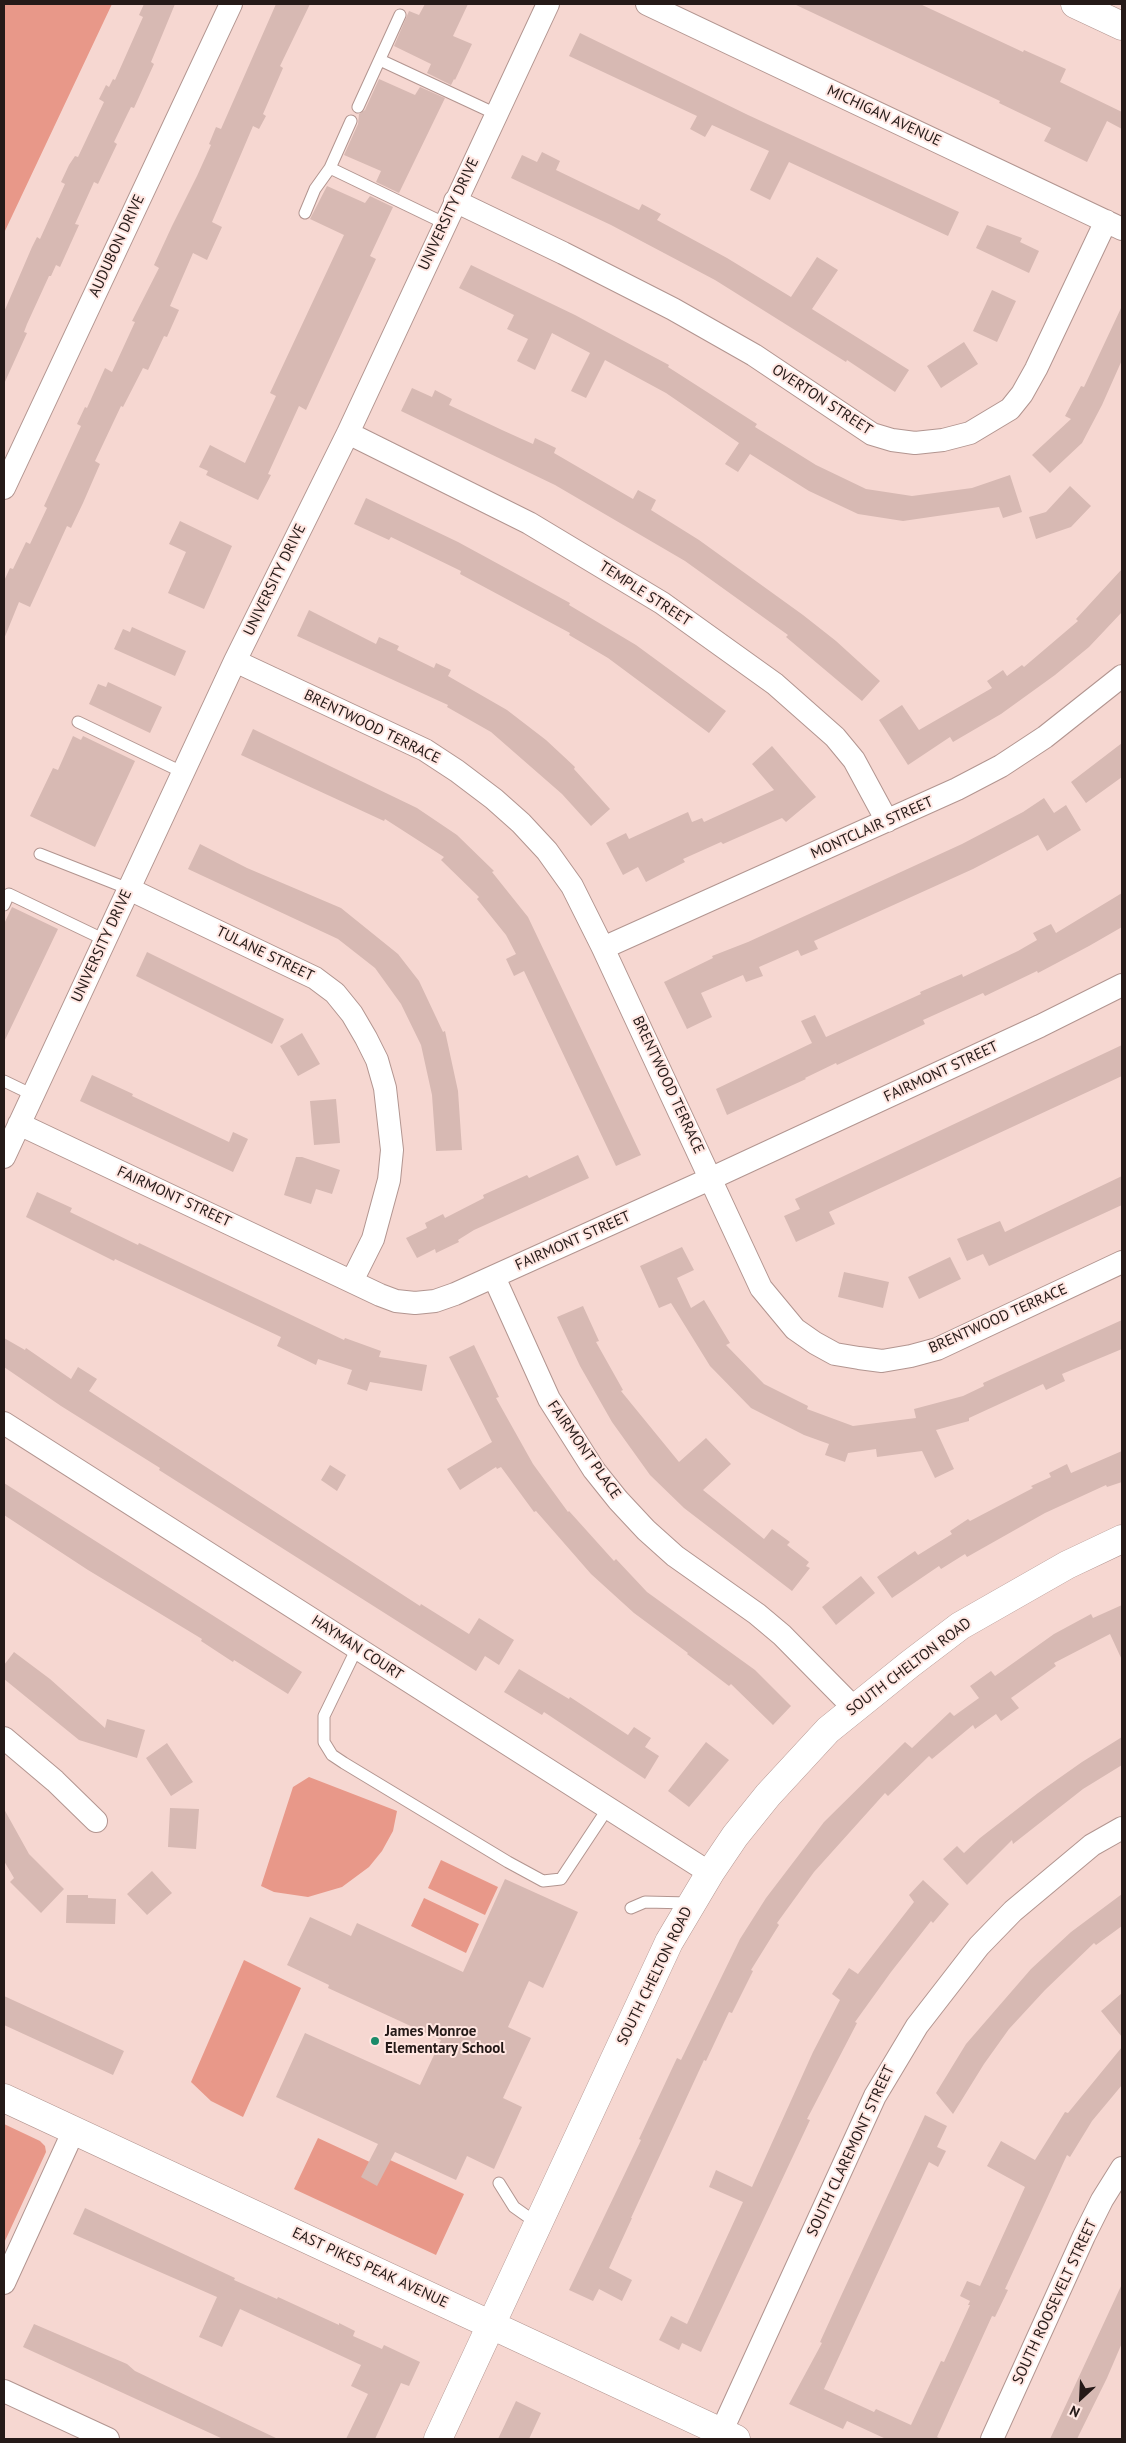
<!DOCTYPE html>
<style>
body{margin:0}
#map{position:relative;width:1126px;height:2443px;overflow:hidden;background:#f6d7d1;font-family:"PT Sans",sans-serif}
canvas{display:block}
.frame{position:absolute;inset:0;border:5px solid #251a18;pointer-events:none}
.north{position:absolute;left:1056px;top:2373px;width:50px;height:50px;-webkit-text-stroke:4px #ffe6e1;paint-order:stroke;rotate:205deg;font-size:14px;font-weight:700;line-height:20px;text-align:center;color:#251a18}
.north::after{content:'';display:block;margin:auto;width:18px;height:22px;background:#251a18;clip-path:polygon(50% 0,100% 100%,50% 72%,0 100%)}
</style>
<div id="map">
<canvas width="1126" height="2443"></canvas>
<div class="frame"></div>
<div class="north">N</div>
</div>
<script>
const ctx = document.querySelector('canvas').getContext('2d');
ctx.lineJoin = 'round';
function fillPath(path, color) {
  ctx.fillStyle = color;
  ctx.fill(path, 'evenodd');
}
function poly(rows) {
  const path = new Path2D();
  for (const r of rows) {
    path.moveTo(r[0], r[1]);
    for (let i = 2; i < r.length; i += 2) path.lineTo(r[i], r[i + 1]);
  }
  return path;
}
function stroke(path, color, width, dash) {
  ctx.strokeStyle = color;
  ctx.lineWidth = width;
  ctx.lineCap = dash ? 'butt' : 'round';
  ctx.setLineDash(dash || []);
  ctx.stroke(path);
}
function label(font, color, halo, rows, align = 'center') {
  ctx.font = font + ' "PT Sans",sans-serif';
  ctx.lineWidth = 4;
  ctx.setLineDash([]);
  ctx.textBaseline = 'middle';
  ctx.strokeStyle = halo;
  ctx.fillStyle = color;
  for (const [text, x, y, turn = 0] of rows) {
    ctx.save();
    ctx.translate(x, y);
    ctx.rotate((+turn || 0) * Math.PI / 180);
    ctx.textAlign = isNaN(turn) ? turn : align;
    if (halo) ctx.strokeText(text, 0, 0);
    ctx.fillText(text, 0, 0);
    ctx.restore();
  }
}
const green = poly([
 [4,4,112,4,4,233],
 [309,1777,397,1811,393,1831,382,1851,369,1867,342,1887,308,1897,274,1892,261,1886,293,1787],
 [441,1860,498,1887,485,1915,428,1888],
 [424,1898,479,1924,466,1953,411,1926],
 [244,1960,301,1988,243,2117,211,2101,191,2082],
 [4,2124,40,2141,45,2146,46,2152,4,2243],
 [318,2138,372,2163,377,2154,464,2194,436,2255,294,2189]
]);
const building = poly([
 [144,4,175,4,151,62,154,64,134,108,131,107,128,113,114,142,117,144,98,184,94,182,75,224,79,225,60,267,56,265,51,276,49,276,27,324,24,332,27,333,4,384,4,312,32,247,37,237,40,239,65,184,61,182,69,165,75,156,78,157,104,102,99,99,106,85,109,87,113,79,115,80,143,17,139,15],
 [276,4,310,4,280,66,283,68,263,114,266,116,259,129,253,126,212,222,222,227,207,260,193,253,170,306,179,310,167,337,164,336,148,370,143,368,123,407,121,406,95,461,100,464,83,503,71,528,67,526,30,607,19,602,4,639,4,581,10,568,13,569,26,542,30,544,47,508,44,506,81,426,77,424,85,407,87,408,105,368,112,372,135,322,132,321,159,268,154,265,172,226,197,176,211,145,209,144,216,127,221,129],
 [425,4,468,4,453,36,472,44,455,80,454,79,451,85,427,73,431,64,394,46,409,11,419,15],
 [794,4,920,4,1023,52,1024,50,1066,69,1060,82,1122,112,1122,129,1107,121,1087,162,1044,141,1051,128,999,103,1000,101],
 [580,33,748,115,959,212,948,236,789,162,770,200,750,190,769,151,712,125,705,137,690,129,697,116,569,56],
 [379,79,415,95,420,87,445,98,399,193,376,182,381,171,344,155,358,124,359,114,365,110],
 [542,152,560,161,556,170,639,210,642,204,661,214,657,220,727,258,791,297,817,257,838,270,812,309,909,370,895,392,847,360,846,362,715,280,611,225,511,178,522,155,537,162],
 [327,186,365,203,370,196,393,207,370,256,376,259,306,410,299,406,268,474,271,475,258,500,206,475,208,471,199,467,210,445,245,463,276,396,270,393,344,235,310,219],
 [987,225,1022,238,1020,242,1039,251,1029,273,976,248],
 [471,265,575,315,669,365,668,367,757,424,755,427,816,465,866,489,912,496,972,488,1010,475,1022,512,1003,518,999,507,903,521,858,514,809,491,750,454,738,472,725,464,739,443,666,393,605,360,586,398,571,391,590,353,552,333,535,370,517,361,528,339,507,329,514,315,459,288],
 [992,290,1016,301,997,342,973,331],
 [1122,306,1122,360,1102,405,1082,443,1050,473,1032,455,1071,419,1065,416,1081,386,1084,387],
 [964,342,978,364,941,388,927,366],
 [412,388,432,397,435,390,452,399,449,405,502,430,533,444,535,438,556,448,554,453,633,499,638,490,656,500,651,510,699,540,803,615,836,641,880,681,862,701,786,637,788,635,685,561,555,485,401,411],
 [1070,486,1091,506,1071,527,1036,539,1029,517,1046,512],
 [366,498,458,542,570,603,569,605,636,645,726,711,709,733,608,658,569,635,570,633,460,574,461,571,391,537,389,540,354,524],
 [180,521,232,546,204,609,168,593,186,552,169,544],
 [1122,569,1122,612,1089,647,1055,675,1001,714,953,742,950,737,908,765,879,720,902,705,919,730,992,688,987,681,1003,670,1007,676,1022,665,1024,667,1078,621,1076,619],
 [309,610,376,644,379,637,399,646,397,650,434,668,436,663,451,670,448,676,507,710,546,740,575,767,574,769,610,809,591,826,562,794,491,732,447,707,448,705,297,636],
 [132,627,186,651,175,676,114,649,123,629,130,632],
 [108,682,162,707,150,733,89,704,98,684,106,687],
 [253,729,417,808,457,835,494,871,492,872,528,917,641,1155,616,1166,524,971,514,976,506,959,516,954,506,935,477,899,479,897,441,860,444,857,385,819,384,821,241,755],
 [73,736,81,740,83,736,135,761,95,847,30,816,53,768,58,770],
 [1122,743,1122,777,1086,803,1071,782],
 [772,746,816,797,786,822,782,818,723,844,721,842,683,859,685,862,646,882,638,867,623,875,606,843,626,833,629,839,688,812,692,822,702,818,704,822,774,790,752,764],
 [1044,798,1054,813,1066,805,1081,830,1047,851,1038,835,973,869,814,941,818,949,801,956,798,950,759,967,763,976,746,982,743,975,701,993,712,1017,687,1029,664,982,713,958,712,956,748,942,962,844,1023,812],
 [200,844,247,868,341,908,398,954,419,981,443,1032,445,1031,458,1091,462,1150,436,1151,432,1095,421,1045,401,1004,375,968,338,939,188,869],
 [1122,893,1122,927,1089,946,1038,973,1037,971,985,996,983,993,923,1020,925,1024,837,1065,836,1063,805,1078,806,1079,727,1115,716,1089,812,1043,801,1021,815,1015,826,1037,921,994,920,992,962,974,963,977,1018,951,1037,940,1033,933,1051,924,1056,933],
 [12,907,58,929,4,1042,4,924],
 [147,952,284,1019,272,1044,136,976],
 [302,1033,320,1064,298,1076,280,1046],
 [1122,1045,1122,1076,829,1212,835,1224,796,1242,784,1216,800,1209,795,1199],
 [92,1075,133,1094,132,1096,229,1142,233,1132,248,1139,233,1172,80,1101],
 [336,1099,340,1143,314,1145,310,1101],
 [578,1155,589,1178,474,1230,458,1240,459,1242,436,1253,435,1249,417,1258,406,1238,427,1228,425,1223,443,1214,445,1218,484,1198,483,1195,527,1175,529,1178],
 [296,1157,302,1157,340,1170,332,1194,316,1189,311,1204,284,1195],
 [1122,1176,1122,1205,989,1266,983,1254,967,1261,957,1239,1000,1221,1005,1232],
 [37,1192,72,1208,70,1212,138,1245,139,1243,344,1340,345,1338,381,1351,379,1357,427,1365,422,1391,370,1382,367,1391,347,1384,352,1370,318,1359,316,1365,277,1346,281,1337,115,1259,114,1261,26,1217],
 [682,1247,694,1270,677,1278,691,1308,704,1300,730,1343,726,1345,764,1384,808,1406,807,1409,853,1426,916,1418,914,1409,963,1396,984,1386,983,1383,1122,1320,1122,1349,1062,1374,1065,1381,1046,1390,1043,1384,969,1418,969,1421,936,1430,954,1469,935,1478,922,1451,877,1457,876,1449,848,1453,845,1462,825,1455,829,1444,804,1435,751,1408,710,1366,671,1303,659,1308,640,1266],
 [950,1257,961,1279,919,1299,908,1277],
 [844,1272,889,1282,883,1308,838,1297],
 [583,1306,599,1341,596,1342,623,1390,621,1391,679,1462,706,1438,731,1464,703,1490,764,1539,772,1529,790,1542,787,1545,809,1562,806,1566,810,1568,792,1591,684,1508,650,1475,612,1422,580,1366,557,1317],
 [4,1338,25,1350,26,1348,71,1379,78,1367,97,1379,89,1391,420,1606,421,1604,469,1634,479,1618,514,1640,499,1665,485,1656,476,1671,159,1470,160,1468,61,1406,4,1367],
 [474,1345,499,1397,496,1398,533,1464,568,1512,569,1511,614,1561,616,1559,647,1592,755,1670,791,1706,773,1725,731,1684,729,1686,687,1654,688,1653,634,1613,591,1574,536,1511,534,1512,501,1467,497,1469,496,1467,460,1490,447,1469,492,1442,449,1357],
 [1122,1451,1122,1482,1107,1487,1106,1485,1045,1513,967,1557,965,1554,941,1569,939,1566,892,1598,877,1577,915,1551,918,1555,952,1534,950,1531,968,1519,970,1521,1033,1488,1031,1486,1051,1477,1049,1473,1067,1464,1071,1473],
 [330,1465,346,1475,337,1491,321,1480],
 [4,1483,302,1672,288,1694,234,1660,233,1662,201,1641,202,1639,88,1570,4,1515],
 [861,1576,875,1593,836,1625,822,1607],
 [1122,1605,1122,1660,1110,1634,1054,1663,1056,1666,1011,1698,1019,1708,1001,1721,996,1714,975,1729,973,1725,932,1759,929,1756,888,1796,885,1793,814,1872,777,1923,779,1925,751,1970,753,1971,732,2013,729,2012,706,2061,704,2060,631,2218,632,2218,609,2268,632,2280,622,2301,599,2289,593,2301,569,2290,641,2140,639,2139,677,2058,681,2060,740,1939,766,1898,824,1822,905,1742,912,1748,950,1712,954,1716,979,1698,970,1686,991,1671,995,1676,1054,1634,1091,1614,1093,1618],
 [14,1652,50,1679,105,1728,107,1719,145,1730,137,1758,79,1740,4,1679,4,1665],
 [519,1669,569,1699,570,1697,628,1735,634,1727,651,1738,645,1747,659,1756,645,1779,544,1712,542,1715,504,1692],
 [1122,1737,1122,1765,1083,1789,1013,1844,1012,1840,967,1885,943,1859,957,1846,964,1853,980,1838,1038,1793,1082,1762],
 [706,1742,729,1760,689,1807,668,1791],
 [167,1743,193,1782,171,1796,146,1758],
 [170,1808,199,1809,196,1849,168,1847],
 [4,1809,29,1854,64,1889,41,1913,10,1882,14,1878,4,1861],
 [152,1871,172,1893,147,1915,127,1894],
 [505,1879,578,1912,543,1988,529,1981,508,2027,531,2038,503,2098,522,2107,494,2169,467,2156,456,2180,395,2152,377,2186,361,2177,378,2144,276,2097,305,2033,420,2085,441,2040,328,1988,329,1985,287,1965,310,1917,351,1936,357,1923,463,1972],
 [923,1880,949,1904,933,1923,931,1921,891,1972,855,2022,857,2023,807,2119,810,2120,701,2352,682,2343,679,2350,659,2340,671,2316,687,2324,743,2202,709,2187,716,2170,752,2187,813,2052,840,2000,832,1994,849,1968,858,1974,914,1902,909,1895],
 [1122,1894,1122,1926,1096,1945,1094,1943,1045,1990,1009,2029,984,2064,953,2114,936,2093,966,2044,1031,1969,1071,1932],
 [67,1895,88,1895,88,1898,116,1899,115,1924,66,1923],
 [1122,1993,1122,2037,1101,2011],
 [4,1996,124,2051,113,2075,4,2025],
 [1122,2047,1122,2085,1092,2121,1070,2157,1067,2155,1005,2289,1008,2290,995,2317,992,2316,937,2437,941,2439,886,2439,847,2421,843,2429,789,2404,822,2343,820,2342,841,2296,925,2115,947,2126,937,2147,946,2151,938,2167,929,2162,824,2389,874,2412,876,2409,911,2425,941,2361,944,2362,970,2305,968,2305,970,2301,960,2296,967,2281,980,2286,1025,2187,987,2166,1001,2141,1035,2160,1065,2112,1068,2113],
 [85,2208,235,2278,234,2280,277,2299,278,2297,339,2325,339,2323,355,2331,353,2336,382,2349,384,2345,420,2362,409,2386,401,2383,375,2439,346,2439,368,2394,351,2386,361,2365,240,2309,222,2347,199,2337,217,2297,73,2234],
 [1122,2284,1122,2343,1107,2378,1077,2439,1050,2439],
 [34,2324,127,2364,135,2371,278,2439,223,2439,23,2347],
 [516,2401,541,2413,529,2439,498,2439]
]);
const lane = poly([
 [380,60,496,114],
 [358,107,400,15],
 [351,121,330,168,444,223],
 [305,213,315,189,330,168],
 [78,722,184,773],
 [40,854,129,889],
 [4,905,9,894,105,940],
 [4,1081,33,1095],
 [357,1648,324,1716,324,1742,332,1755,344,1763,508,1862,543,1881,561,1879,608,1808],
 [631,1908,645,1902,690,1903],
 [499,2183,514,2207,538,2224]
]);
const street = poly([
 [647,4,1122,229],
 [455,201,563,253,673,309,754,355,872,434,892,440,915,443,943,440,970,433,1010,409,1022,394,1036,369,1106,221],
 [348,433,529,523,662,603,775,684,835,737,854,760,887,821],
 [4,488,231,4],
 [235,661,425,750,457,771,494,799,521,823,547,851,572,886,603,948,761,1288,795,1329,815,1343,835,1354,859,1358,882,1361,911,1356,937,1349,1122,1262],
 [129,889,315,978,335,993,352,1014,366,1038,377,1060,385,1088,392,1150,389,1180,373,1239,352,1281],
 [603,948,957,789,1001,766,1045,737,1122,676],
 [19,1124,380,1295,396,1301,415,1303,435,1301,455,1294,712,1178,1040,1026,1122,985],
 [4,1157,235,661,348,433,548,4],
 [494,1277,549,1399,594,1470,618,1500,646,1530,675,1556,757,1614,782,1635,854,1708],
 [4,1423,710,1873],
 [4,1738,55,1781,96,1821],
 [4,2283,74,2130],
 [4,2391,108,2439],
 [718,2439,875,2096,917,2026,979,1946,1013,1911,1092,1845,1122,1828],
 [992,2439,1084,2236,1102,2200,1122,2168]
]);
const secondary = poly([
 [4,2098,736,2439],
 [438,2439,669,1942,710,1873,735,1836,768,1795,828,1730,910,1664,960,1626,1067,1565,1122,1539]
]);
const primary = poly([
 [1075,4,1122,26]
]);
const markers = [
 [375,2041,5,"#1c8a69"]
];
const streetNames = [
 ["MICHIGAN AVENUE",884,116,25],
 ["UNIVERSITY DRIVE",449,214,-65],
 ["AUDUBON DRIVE",117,246,-65],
 ["OVERTON STREET",822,400,33],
 ["UNIVERSITY DRIVE",275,580,-64],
 ["TEMPLE STREET",645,594,33],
 ["BRENTWOOD TERRACE",372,727,26],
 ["MONTCLAIR STREET",872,828,-24],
 ["UNIVERSITY DRIVE",102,946,-65],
 ["TULANE STREET",265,954,26],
 ["FAIRMONT STREET",941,1072,-25],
 ["BRENTWOOD TERRACE",668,1085,65],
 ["FAIRMONT STREET",174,1197,25],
 ["FAIRMONT STREET",573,1241,-24],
 ["BRENTWOOD TERRACE",998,1319,-24],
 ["FAIRMONT PLACE",584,1450,55],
 ["HAYMAN COURT",357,1648,33],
 ["SOUTH CHELTON ROAD",909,1667,-37],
 ["SOUTH CHELTON ROAD",655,1976,-64],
 ["SOUTH CLAREMONT STREET",851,2151,-65],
 ["EAST PIKES PEAK AVENUE",370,2268,25],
 ["SOUTH ROOSEVELT STREET",1055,2302,-65]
];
const poiNames = [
 ["James Monroe",385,2032],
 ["Elementary School",385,2049]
];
fillPath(green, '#e89889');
fillPath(building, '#d7b9b3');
stroke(lane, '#b29590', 13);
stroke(street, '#b29590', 24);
stroke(secondary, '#b29590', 29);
stroke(primary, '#b29590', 29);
stroke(lane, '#fff', 11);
stroke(street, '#fff', 22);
stroke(secondary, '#fff', 28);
stroke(primary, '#fff', 28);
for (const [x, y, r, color] of markers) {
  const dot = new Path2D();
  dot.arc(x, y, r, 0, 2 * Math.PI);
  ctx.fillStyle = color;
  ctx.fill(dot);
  stroke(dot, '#ffe6e1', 2);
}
label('15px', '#251a18', '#ffe6e1', streetNames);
label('bold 15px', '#251a18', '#ffe6e1', poiNames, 'left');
</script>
